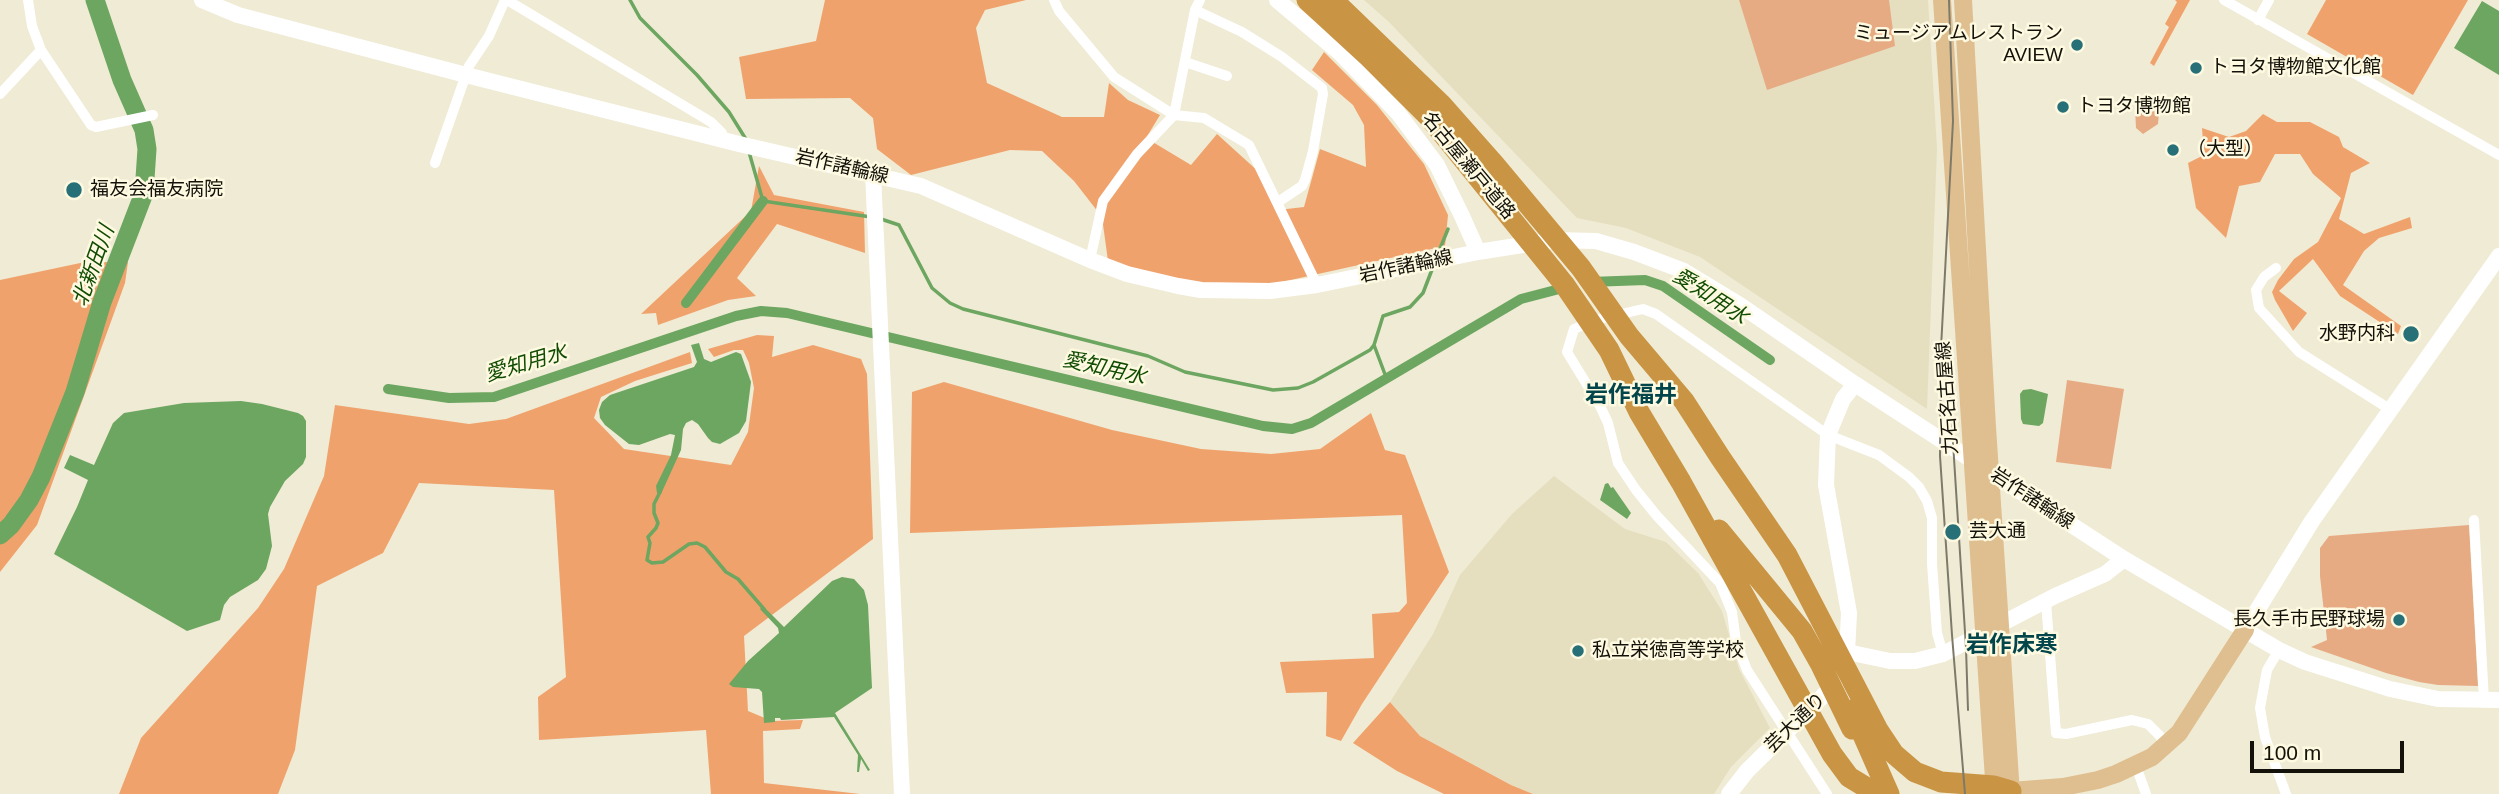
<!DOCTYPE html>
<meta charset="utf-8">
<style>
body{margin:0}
#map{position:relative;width:2499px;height:794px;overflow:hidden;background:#f0ebd4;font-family:Arial,sans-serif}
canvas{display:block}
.scale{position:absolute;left:2250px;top:741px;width:154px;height:32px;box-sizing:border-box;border:4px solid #131109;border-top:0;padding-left:9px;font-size:21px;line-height:24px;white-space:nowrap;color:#131109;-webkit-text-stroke:5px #fef9e1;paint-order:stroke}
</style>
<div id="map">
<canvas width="2499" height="794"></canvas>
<div class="scale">100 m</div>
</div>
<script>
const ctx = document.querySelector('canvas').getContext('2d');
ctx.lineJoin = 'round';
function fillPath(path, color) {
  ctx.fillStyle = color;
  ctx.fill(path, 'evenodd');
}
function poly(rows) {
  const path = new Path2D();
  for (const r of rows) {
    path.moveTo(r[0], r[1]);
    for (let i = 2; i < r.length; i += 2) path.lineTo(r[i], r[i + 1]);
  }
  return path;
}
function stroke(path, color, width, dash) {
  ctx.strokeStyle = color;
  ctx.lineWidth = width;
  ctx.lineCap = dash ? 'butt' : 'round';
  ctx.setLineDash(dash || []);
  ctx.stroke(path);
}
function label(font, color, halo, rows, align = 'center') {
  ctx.font = font + ' Arial,"Noto Sans JP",sans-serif';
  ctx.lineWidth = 5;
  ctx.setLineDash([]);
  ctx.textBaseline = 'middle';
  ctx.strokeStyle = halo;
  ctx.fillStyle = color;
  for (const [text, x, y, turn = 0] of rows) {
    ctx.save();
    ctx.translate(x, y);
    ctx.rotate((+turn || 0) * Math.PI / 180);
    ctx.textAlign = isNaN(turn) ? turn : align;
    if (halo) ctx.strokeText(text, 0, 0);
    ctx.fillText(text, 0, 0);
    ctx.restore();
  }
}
const built = poly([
 [1364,0,1928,0,1937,149,1927,409,1700,257,1626,228,1577,218,1389,22],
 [1554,476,1625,529,1666,542,1698,573,1722,611,1739,669,1770,728,1731,767,1714,794,1533,794,1511,785,1420,736,1390,702,1433,634,1460,575,1512,514]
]);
const green = poly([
 [1739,0,1889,0,1895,46,1767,90],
 [2143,105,2159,113,2158,124,2143,134,2136,128,2135,108],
 [2067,380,2124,389,2111,469,2056,462],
 [2469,525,2478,686,2438,685,2419,682,2386,673,2311,647,2327,640,2320,576,2320,548,2329,536]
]);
const forest = poly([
 [825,0,1026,0,985,10,976,28,987,83,1062,117,1104,117,1109,83,1128,100,1160,115,1146,138,1191,165,1217,134,1260,173,1278,210,1304,207,1320,149,1366,167,1364,125,1353,105,1312,70,1324,52,1377,105,1424,164,1448,215,1445,246,1268,285,1187,282,1108,261,1102,217,1074,181,1042,151,1010,150,911,175,877,149,873,118,850,98,746,99,739,57,816,41],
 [2175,0,2190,0,2154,66,2150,63,2169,27,2165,24,2177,2],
 [2326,0,2468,0,2413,95,2307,34],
 [2263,114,2277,122,2310,122,2339,137,2343,147,2370,163,2351,173,2339,219,2364,234,2410,217,2412,228,2379,238,2364,251,2343,285,2401,326,2398,334,2340,296,2313,259,2279,291,2307,313,2293,331,2275,300,2272,292,2278,280,2294,259,2318,242,2341,198,2313,174,2300,154,2275,154,2260,182,2239,186,2226,238,2196,208,2188,163,2204,155,2202,128,2229,137,2246,131],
 [759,166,774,195,864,212,865,253,777,224,737,278,756,296,728,300,658,325,656,313,641,314,751,211],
 [85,262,128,262,125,283,37,525,0,572,0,280],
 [757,335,774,336,772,357,813,345,861,359,867,374,873,539,744,636,748,711,772,721,803,720,800,729,763,731,764,783,860,794,711,794,706,730,539,740,538,697,566,677,554,490,419,483,383,553,317,586,295,750,278,794,119,794,141,738,258,608,284,569,324,476,335,405,469,424,506,419,690,352,692,363,635,381,601,397,594,418,624,449,731,465,748,432,754,388,749,363,743,350,734,350,714,357,708,349],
 [944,382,1112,430,1201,449,1271,454,1320,449,1371,413,1385,450,1405,455,1449,572,1362,704,1341,741,1326,736,1327,692,1286,693,1280,662,1374,658,1372,614,1399,612,1407,603,1402,515,910,533,912,392],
 [1390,702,1420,736,1511,785,1533,794,1444,794,1397,771,1353,743]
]);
const water = poly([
 [2482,1,2499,11,2499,75,2454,48],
 [699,343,704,359,711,362,736,352,741,354,751,382,746,421,739,433,720,444,712,442,708,438,698,424,692,420,686,423,683,429,681,450,661,494,657,493,656,486,671,455,675,435,670,434,639,445,629,444,605,425,600,418,599,410,602,402,610,395,694,367,697,362,691,345],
 [2031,389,2048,394,2043,423,2039,426,2023,424,2021,419,2020,394,2023,390],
 [241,401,262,404,298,413,303,416,306,421,306,457,303,464,285,481,270,507,268,514,272,546,266,569,258,580,230,597,224,605,220,620,187,631,54,554,77,507,88,480,64,468,70,455,94,465,113,423,124,413,184,403],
 [1608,483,1611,488,1613,487,1631,513,1627,519,1600,500,1605,484],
 [842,577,854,579,864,590,868,605,872,688,835,713,870,770,868,771,861,759,859,772,857,772,858,755,834,717,781,720,780,718,775,718,775,722,764,723,762,692,759,689,733,687,729,684,748,661,779,633,778,628,760,609,763,606,784,627,832,581]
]);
const stream = poly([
 [630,0,640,18,697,75,729,112,747,141],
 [749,152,763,201,871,217],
 [878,218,899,225,932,288,950,303,963,309,1148,356,1185,372,1273,390,1298,388,1313,382,1370,350,1374,345,1383,316,1410,307,1423,293,1433,267],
 [1437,256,1448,229],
 [1374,345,1386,377],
 [660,492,654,504,654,513,658,523,656,528,648,537,650,543,647,560,652,563,663,562,689,544,697,543,705,547,726,572,738,579,764,609]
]);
const canal = poly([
 [1590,282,1645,280,1663,286,1770,360],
 [686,303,763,201],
 [388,389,449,398,494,397,736,316,761,311,787,313,1263,426,1292,429,1311,423,1521,299,1567,287]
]);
const river = poly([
 [0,535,11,525,29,500,41,477,75,392,102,302,144,193,147,149,144,130,122,80,95,0]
]);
const street = poly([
 [28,0,32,26,41,50,91,125,96,127,153,115],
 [507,0,711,122,722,133,724,140],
 [1054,0,1059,11,1114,77,1174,115,1204,118,1249,145,1317,285],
 [2224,0,2499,155],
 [1195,10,1242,32,1282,57,1322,88,1323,94,1313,151,1305,180,1302,186,1278,202],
 [2258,20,2269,0],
 [1185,62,1227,76],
 [0,94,41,50],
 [435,163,469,66,489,36,505,0],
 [1090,260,1103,201,1137,154,1174,115,1195,10,1200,0],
 [2276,268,2264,277,2256,290,2259,308,2299,352,2391,410],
 [2474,520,2484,700],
 [2046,602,2056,733,2066,734,2132,720,2148,724,2160,736,2165,746],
 [2279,650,2267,670,2260,708,2265,737,2286,794],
 [2136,766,2146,794],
 [1827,794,1747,670,1736,642,1732,612,1720,583,1657,516,1636,490,1618,463,1608,423,1600,406,1567,352,1574,329,1595,320,1643,309,1656,314,1828,435,1879,455,1909,477,1919,487,1927,501,1932,518,1932,564,1937,633,1943,654]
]);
const secondary = poly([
 [202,0,238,15,466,75,739,144,921,186,1090,260,1127,274,1178,286,1201,290,1270,291,1317,285,1478,252,1554,240,1596,241,1634,252,1684,271,1740,305,1855,384,2124,559,2279,650,2305,662,2390,689,2438,699,2499,700],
 [1277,0,1339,52,1398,113,1437,165,1462,216,1478,252],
 [873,174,902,794],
 [2245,630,2312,521,2499,256],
 [1847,652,1890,661,1915,661,1943,654,2055,596,2105,574,2124,559],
 [1729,794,1747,771,1835,684,1847,652,1849,613,1826,485,1828,435,1843,399,1855,384]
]);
const primary = poly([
 [1942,0,1995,794],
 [1963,0,1987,427,2011,794],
 [2011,791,2063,787,2098,780,2116,774,2152,757,2179,733,2245,630]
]);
const highway = poly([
 [1307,0,1369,57,1429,117,1564,284,1609,350,1639,412,1681,482,1832,754,1849,777,1877,794],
 [1333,0,1441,104,1495,165,1581,268,1629,336,1684,401,1720,457,1787,555,1878,730,1894,754,1915,772,1941,782,1994,786,2011,791],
 [1719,530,1802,631,1820,663,1852,729],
 [1852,710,1889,794]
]);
const tram = poly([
 [1949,0,1953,121,1941,348,1940,456,1952,635,1965,794],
 [1950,395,1966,648,1968,710]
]);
const markers = [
 [2077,45,7,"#277078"],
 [2196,68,7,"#277078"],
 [2063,107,7,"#277078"],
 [2173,150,7,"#277078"],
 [74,190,9,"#277078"],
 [2411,334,9,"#277078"],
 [1953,532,9,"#277078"],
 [2399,620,7,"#277078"],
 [1578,651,7,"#277078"]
];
const poiNames = [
 ["ミュージアムレストラン",2063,34,"right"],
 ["AVIEW",2063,56,"right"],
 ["トヨタ博物館文化館",2210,68],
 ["トヨタ博物館",2077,107],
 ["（大型）",2187,150],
 ["福友会福友病院",90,190],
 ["水野内科",2395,334,"right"],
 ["芸大通",1969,532],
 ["長久手市民野球場",2385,620,"right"],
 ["私立栄徳高等学校",1592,651]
];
const streetNames = [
 ["名古屋瀬戸道路",1468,166,50],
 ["岩作諸輪線",842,167,13],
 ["岩作諸輪線",1406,267,-12],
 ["力石名古屋線",1948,398,-94],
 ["岩作諸輪線",2032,499,33],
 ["芸大通り",1796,723,-44]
];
const waterNames = [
 ["北新田川",94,266,-70],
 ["愛知用水",1710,297,33],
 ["愛知用水",526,364,-16],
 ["愛知用水",1104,369,13]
];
const quarterNames = [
 ["岩作福井",1631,396],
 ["岩作床寒",2012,646]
];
fillPath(built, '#e5dfc0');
fillPath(green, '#e7ab84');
fillPath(forest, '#f0a26c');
fillPath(water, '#6ca661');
stroke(stream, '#6ca661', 3.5);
stroke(canal, '#6ca661', 10);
stroke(river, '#6ca661', 19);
stroke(street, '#fff', 10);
stroke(secondary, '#fff', 16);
stroke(primary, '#dfbf8f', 18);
stroke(highway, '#c99544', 21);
stroke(tram, '#7d7a6a', 2);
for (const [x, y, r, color] of markers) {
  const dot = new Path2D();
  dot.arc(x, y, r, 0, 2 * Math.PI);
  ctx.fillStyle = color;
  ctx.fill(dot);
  stroke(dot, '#fef9e1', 2.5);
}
label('19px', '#131109', '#fef9e1', poiNames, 'left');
label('19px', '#131109', '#fef9e1', streetNames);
label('italic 21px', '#104c02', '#fef9e1', waterNames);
label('bold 23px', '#02454b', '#fef9e1', quarterNames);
</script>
